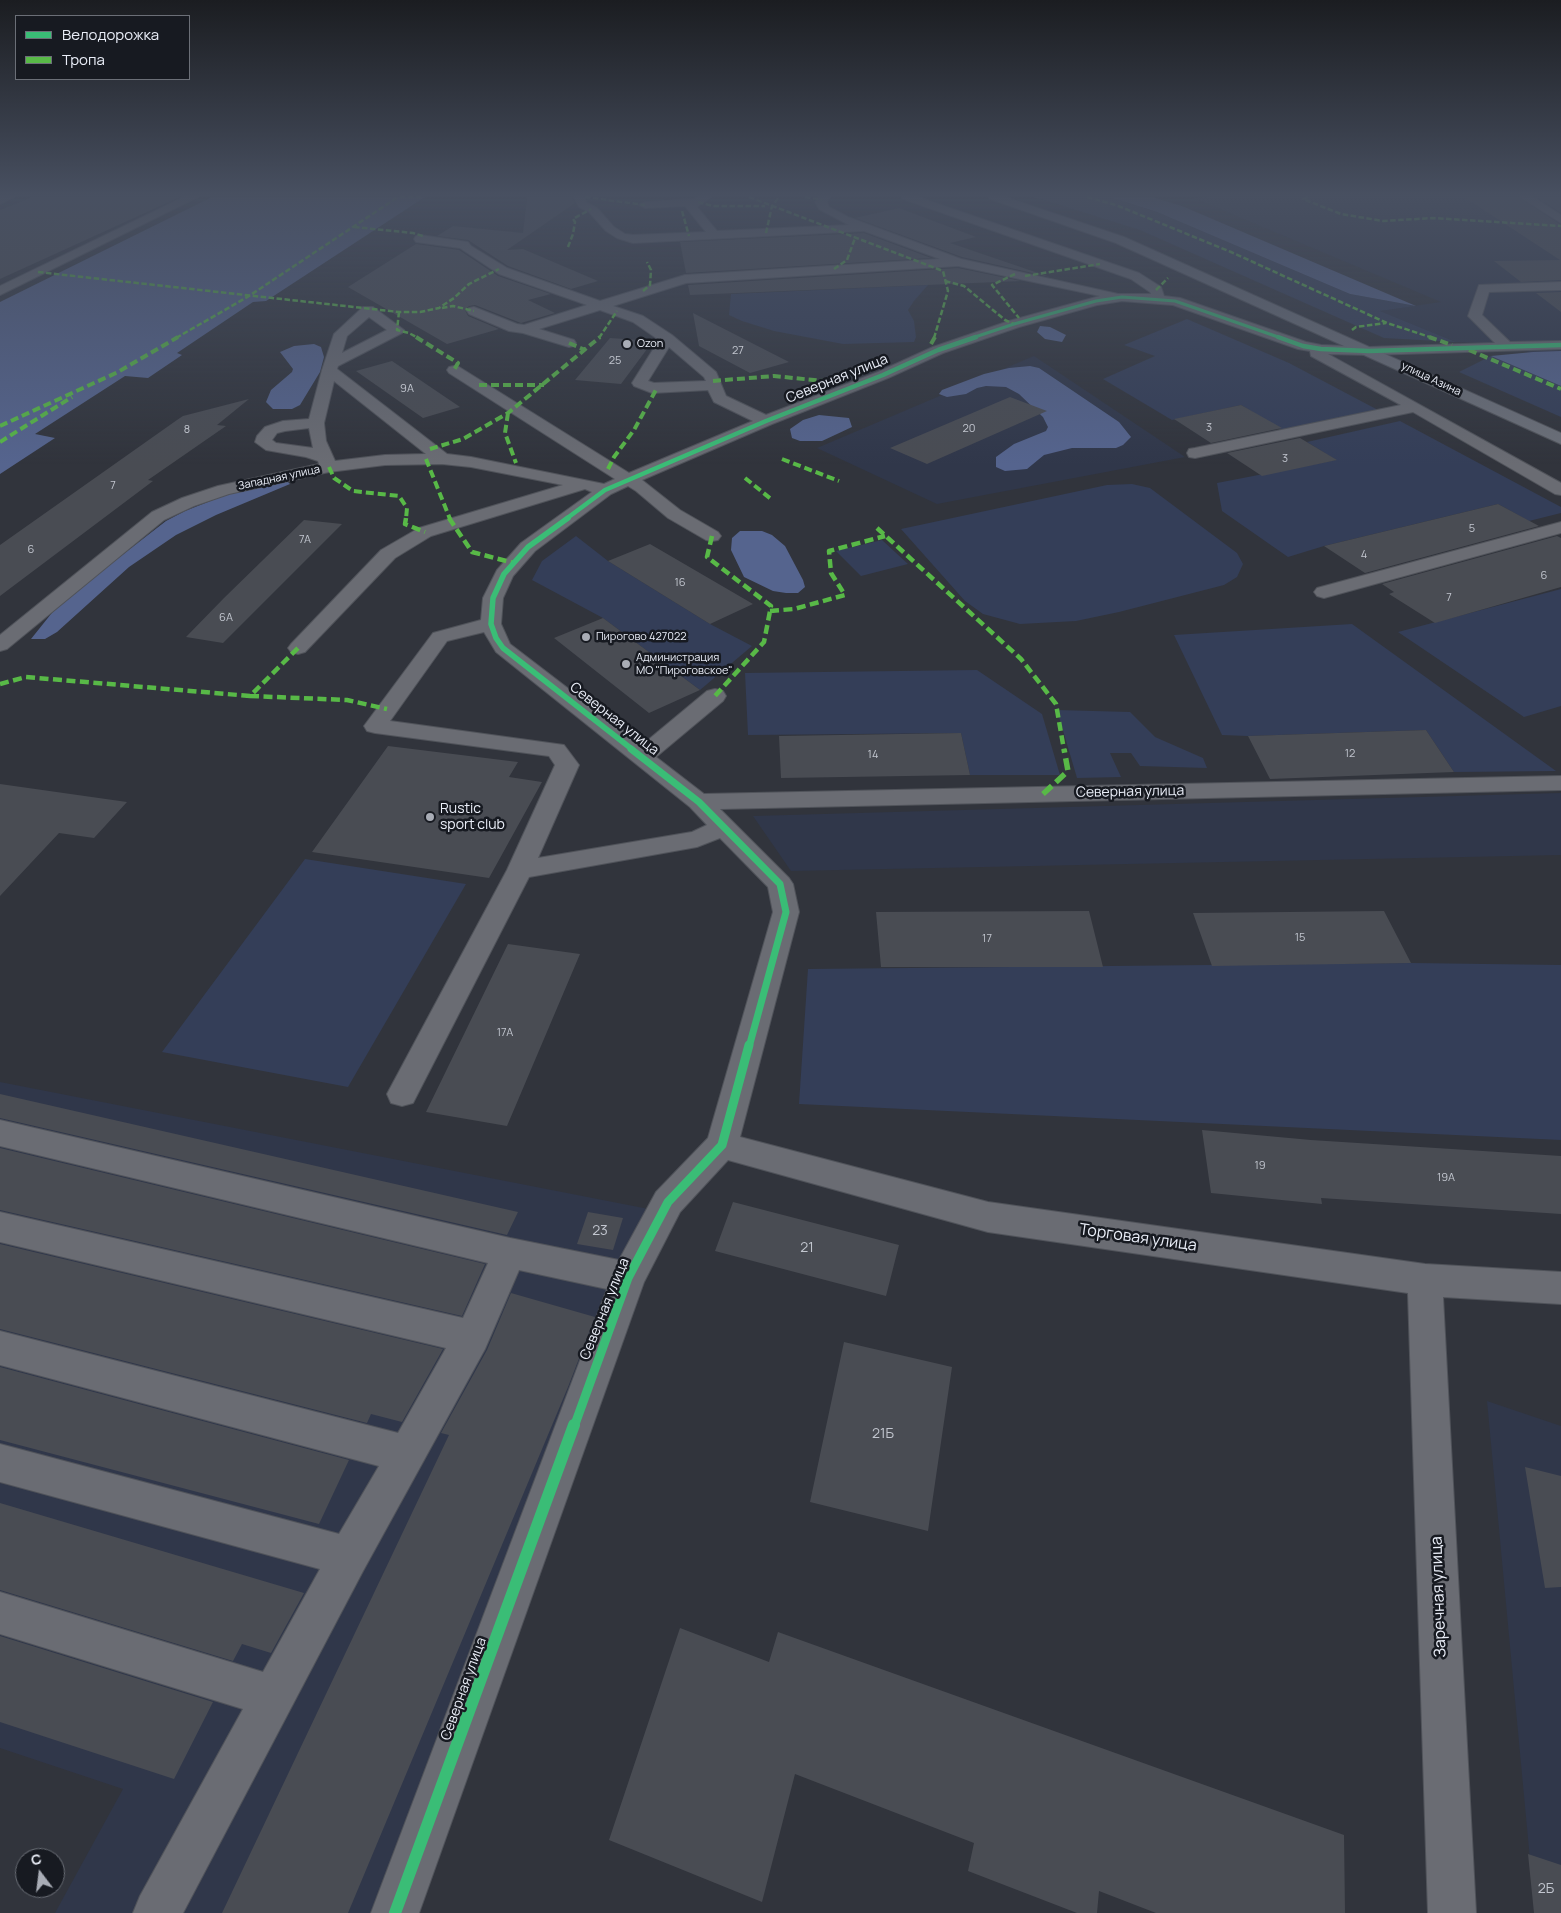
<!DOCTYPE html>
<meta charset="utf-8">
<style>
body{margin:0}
#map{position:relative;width:1561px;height:1913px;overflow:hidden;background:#31343c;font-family:Manrope,sans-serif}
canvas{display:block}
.legend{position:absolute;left:15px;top:15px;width:175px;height:65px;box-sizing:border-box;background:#171a21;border:1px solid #6b6f77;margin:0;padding:6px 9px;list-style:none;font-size:15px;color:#eaeef8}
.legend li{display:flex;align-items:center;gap:10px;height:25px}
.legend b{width:25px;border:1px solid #6b6f77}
.north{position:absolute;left:15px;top:1848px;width:50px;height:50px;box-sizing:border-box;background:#171a21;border:1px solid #6b6f77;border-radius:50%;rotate:345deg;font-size:14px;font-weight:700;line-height:20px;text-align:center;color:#eaeef8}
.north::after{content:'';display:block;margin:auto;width:18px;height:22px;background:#a9adb6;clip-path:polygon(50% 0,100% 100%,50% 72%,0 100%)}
</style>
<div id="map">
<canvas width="1561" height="1913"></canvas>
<ul class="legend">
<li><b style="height:6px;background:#3abd76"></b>Велодорожка</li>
<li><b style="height:6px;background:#58b947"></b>Тропа</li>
</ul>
<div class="north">С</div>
</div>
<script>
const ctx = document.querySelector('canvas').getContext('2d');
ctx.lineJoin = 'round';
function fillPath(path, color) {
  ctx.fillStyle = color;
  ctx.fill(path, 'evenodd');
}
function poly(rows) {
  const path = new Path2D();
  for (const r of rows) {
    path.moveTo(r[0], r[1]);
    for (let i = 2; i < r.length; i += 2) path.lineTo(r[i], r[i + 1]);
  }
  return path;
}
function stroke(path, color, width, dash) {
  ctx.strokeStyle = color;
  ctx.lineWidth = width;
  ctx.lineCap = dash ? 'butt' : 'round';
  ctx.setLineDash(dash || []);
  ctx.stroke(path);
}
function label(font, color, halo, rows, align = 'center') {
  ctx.font = font + ' Manrope,sans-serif';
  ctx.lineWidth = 5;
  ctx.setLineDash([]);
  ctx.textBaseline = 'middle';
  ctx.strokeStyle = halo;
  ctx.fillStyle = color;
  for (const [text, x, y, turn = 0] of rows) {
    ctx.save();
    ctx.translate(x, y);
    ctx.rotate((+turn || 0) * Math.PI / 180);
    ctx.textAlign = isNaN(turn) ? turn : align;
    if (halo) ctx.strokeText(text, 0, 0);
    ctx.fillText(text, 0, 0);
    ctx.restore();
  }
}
const built = poly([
 [1211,197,1561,197,1561,365,1509,344,1456,342,1379,311,1441,302,1194,198],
 [1034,356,1185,457,937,504,817,448],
 [1561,793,1561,855,791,871,753,816],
 [0,1082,664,1212,389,1913,55,1913,123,1789,0,1748],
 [1487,1401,1561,1426,1561,1913,1535,1913]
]);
const green = poly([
 [1034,197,1109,197,1157,212,1350,294,1416,306,1380,311,1456,342,1384,338,1140,230],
 [928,285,914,301,908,310,914,321,916,337,914,342,843,344,774,331,742,321,729,315,731,294],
 [1187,319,1289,363,1378,410,1282,430,1241,405,1172,420,1103,379,1155,356,1124,345],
 [1491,356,1561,386,1561,417,1459,372],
 [1400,421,1561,507,1561,513,1529,521,1498,504,1324,546,1288,557,1222,511,1217,483,1336,460,1307,442],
 [1132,484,1150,488,1237,553,1243,564,1237,577,1224,585,1119,612,1076,621,1020,624,983,614,965,601,901,529,1107,485],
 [576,536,608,561,710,624,752,646,700,690,603,618,532,580,542,561],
 [882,540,908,564,861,576,836,551],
 [1561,589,1561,706,1524,717,1398,632],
 [1352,624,1556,771,1454,772,1426,730,1248,736,1222,735,1174,635],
 [977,670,1042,714,1060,775,970,775,961,733,748,735,745,673],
 [1057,710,1130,712,1155,737,1203,758,1207,768,1140,766,1131,753,1110,753,1121,777,1077,778],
 [305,859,466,884,348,1087,162,1052],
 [1411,963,1561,965,1561,1140,799,1104,808,969]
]);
const forest = poly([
 [212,197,425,197,266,301,253,302,177,353,182,355,148,378,125,376,35,434,55,438,0,474,0,302],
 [1109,197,1152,197,1182,206,1416,306,1350,294,1157,212],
 [1040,326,1050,327,1066,335,1062,342,1045,339,1037,332],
 [314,344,321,347,324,357,320,372,300,405,292,409,273,409,266,402,271,390,292,372,293,369,280,352,294,346],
 [1561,351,1561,386,1491,356,1533,352],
 [1030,366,1039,368,1119,422,1131,437,1123,445,1116,448,1072,448,1044,455,1027,469,1005,471,996,467,996,457,1014,444,1046,431,1048,427,1043,417,1019,394,1006,387,986,386,977,388,966,394,947,397,939,394,942,390,984,374,1009,368],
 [819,415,849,418,852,427,822,441,800,441,792,438,790,429,803,420],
 [286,480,290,484,216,515,176,535,129,567,57,632,45,639,31,639,59,604,166,521,185,511,251,485],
 [740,531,762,531,772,535,785,546,803,580,805,587,798,593,786,593,773,591,744,577,731,550,732,538]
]);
const building = poly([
 [32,197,180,197,0,279,0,210],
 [527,197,572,197,575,203,507,250,523,249,598,281,571,289,508,266,468,240,437,236,453,226,523,233],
 [1464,197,1518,197,1561,225,1561,280,1521,282,1494,261,1560,260],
 [1537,197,1561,197,1561,213],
 [899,208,976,237,950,243,1050,277,962,257,855,218],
 [864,233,931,258,686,273,680,242],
 [416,244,459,250,498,276,551,294,528,300,555,313,521,323,475,305,469,306,465,310,468,316,499,329,447,344,348,287],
 [958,268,1021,281,690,295,688,285],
 [1561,292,1561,312,1536,293],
 [693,313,789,362,750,373,699,346],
 [610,338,653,341,621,384,575,380],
 [392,361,460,407,423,418,356,371],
 [1010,397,1047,411,927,464,890,448],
 [249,399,217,425,226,426,148,480,153,481,0,596,0,545,177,420,183,416],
 [1241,405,1282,428,1211,443,1174,419],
 [1300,438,1337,460,1262,476,1227,453],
 [1498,504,1539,526,1365,573,1324,546],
 [304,520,342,524,223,643,186,637,224,598],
 [1557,536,1561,538,1561,587,1435,623,1389,594,1394,592,1382,584],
 [650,544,753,604,710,624,608,561],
 [603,618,700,690,649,713,554,638],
 [1426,730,1454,772,1270,779,1248,736],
 [961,733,970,775,781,778,779,736],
 [388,746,518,762,509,777,542,782,489,878,312,852],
 [0,784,127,802,94,838,59,833,0,896],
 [1089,911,1103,967,881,967,876,912],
 [1384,911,1411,963,1212,966,1193,913],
 [508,944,580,954,507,1126,426,1112],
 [0,1094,518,1212,507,1235,0,1118],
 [1202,1130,1311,1140,1561,1156,1561,1214,1321,1198,1322,1204,1211,1193],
 [0,1148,485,1264,462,1316,0,1210],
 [733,1202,899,1245,886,1296,715,1251],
 [588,1212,623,1218,613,1250,577,1244],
 [0,1244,443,1349,402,1422,371,1414,367,1423,0,1329],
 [511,1293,595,1317,568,1387,348,1913,222,1913,449,1435,441,1433,487,1350],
 [844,1342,952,1367,928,1531,810,1502],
 [0,1367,349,1460,319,1524,0,1440],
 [1525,1467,1561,1476,1561,1587,1545,1588],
 [0,1503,304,1593,271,1653,242,1644,233,1661,0,1590],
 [680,1628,769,1662,778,1632,1344,1835,1345,1913,1156,1913,1099,1891,1097,1913,1077,1913,968,1871,974,1843,795,1774,762,1902,609,1840],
 [0,1636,213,1702,174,1779,0,1722],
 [1528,1854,1561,1865,1561,1913,1534,1913]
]);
const minor = poly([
 [0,197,14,197,0,204,0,197],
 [184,197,198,197,0,295,0,286,184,197],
 [574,197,584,197,587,203,597,208,614,227,625,234,633,235,706,232,685,206,645,208,639,205,645,202,695,199,698,197,711,197,697,207,717,231,849,225,819,209,815,202,819,197,830,197,827,202,829,207,848,217,961,259,1118,294,1151,294,1150,292,1131,279,903,199,902,197,918,197,1139,273,1161,287,1164,296,1180,298,1306,342,1321,345,1369,347,1495,343,1468,316,1479,285,1561,282,1561,290,1489,292,1482,315,1510,342,1561,341,1561,349,1369,355,1328,354,1561,483,1561,495,1555,494,1413,412,1195,458,1189,457,1187,453,1189,449,1195,448,1401,405,1311,356,1310,351,1298,349,1173,305,1122,301,1097,305,1019,327,943,353,888,378,772,424,642,480,680,510,718,532,721,536,718,540,712,541,706,540,668,518,636,491,628,486,611,494,535,551,513,576,503,598,501,624,510,644,642,745,707,691,715,689,723,691,726,696,723,701,656,757,704,794,1561,776,1561,790,720,809,789,878,793,884,799,912,740,1137,988,1202,1425,1264,1561,1272,1561,1304,1443,1297,1476,1913,1428,1913,1408,1293,988,1232,728,1160,680,1212,644,1282,419,1913,371,1913,607,1289,519,1270,485,1349,363,1571,183,1913,133,1913,140,1896,243,1709,0,1634,0,1592,263,1672,320,1569,0,1482,0,1444,339,1534,379,1466,0,1365,0,1331,398,1433,446,1348,0,1242,0,1212,463,1318,488,1263,0,1146,0,1120,510,1238,619,1260,656,1192,708,1138,773,912,768,887,720,838,697,847,529,877,413,1103,402,1106,391,1103,387,1094,507,870,555,765,549,756,375,733,367,731,364,726,433,633,481,620,483,598,497,570,521,543,592,492,585,489,431,536,395,558,305,652,298,654,291,652,288,648,291,644,381,550,419,528,563,485,471,467,442,464,385,465,329,472,229,494,194,506,164,520,7,649,0,651,0,635,152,512,182,498,218,486,319,464,318,461,306,457,266,450,255,442,257,436,265,427,283,421,309,419,322,370,334,334,363,307,373,307,404,330,402,333,338,366,337,369,447,454,471,457,604,484,615,479,449,373,447,370,449,367,454,366,459,367,629,473,753,421,714,402,708,390,652,393,634,386,632,383,659,340,633,322,600,310,539,329,574,340,576,343,574,346,569,347,523,333,509,331,469,314,467,311,469,308,474,307,517,324,524,325,587,305,499,274,460,248,416,242,414,239,416,236,420,235,468,242,471,246,507,268,600,301,685,275,940,259,864,231,633,243,617,238,606,231,589,212,579,207,574,197],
 [958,266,1100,296,1009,321,933,347,878,372,766,415,726,396,716,372,672,335,643,316,613,306,686,283,958,266],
 [369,317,387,330,342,353,347,336,369,317],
 [669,347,704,377,706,381,654,383,648,381,669,347],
 [334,381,426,454,385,455,335,461,326,441,324,423,334,381],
 [309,428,313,448,276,443,272,440,277,433,285,431,309,428],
 [484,632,496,652,690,807,707,825,692,832,538,858,579,765,564,745,390,721,447,641,484,632],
 [1520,197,1533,197,1561,215,1561,223,1520,197],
 [1561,522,1561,533,1324,598,1317,596,1314,592,1317,588,1561,522]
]);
const major = poly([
 [989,197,1005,197,1124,237,1561,433,1561,444,1116,243,990,199,989,197]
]);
const quietFar3 = poly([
 [400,197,422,197],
 [585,197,645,205],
 [749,197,943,271,948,291,934,338],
 [805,197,822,200],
 [1087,197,1116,205,1231,252,1387,323,1433,338],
 [1308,197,1303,199,1341,214,1383,221,1433,218,1561,226],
 [698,202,713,206,765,206],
 [682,211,689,236],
 [354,227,413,233,423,236],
 [766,233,772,206,779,197],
 [568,247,573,234,575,222,573,219,591,209],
 [834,269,847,260,855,238],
 [38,272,399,312,420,312,439,308,454,298,469,284,499,269],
 [1015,274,992,285,1019,318],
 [1025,276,1100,264],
 [945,281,964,286,1005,320,1014,324],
 [1156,290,1168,278],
 [643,291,650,285,651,270,647,262],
 [442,308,453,306,474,311],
 [399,312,397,330,409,333,418,338],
 [1352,330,1356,327,1386,323],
 [176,338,249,296,398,197],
 [599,338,617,311]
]);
const quietFar2 = poly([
 [416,337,458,363,454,370],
 [1429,337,1452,345],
 [569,343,585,350],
 [931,344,935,337],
 [1469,350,1561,389],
 [713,381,774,376,823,381],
 [479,385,544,385],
 [508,413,505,433,516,463],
 [0,426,118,372,178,337],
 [0,442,72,397],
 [430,449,463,439,508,413,600,337],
 [426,459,450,519],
 [782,459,839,481],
 [329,467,334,478,353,491,399,496,407,508,406,519],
 [608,469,614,457,634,430,657,388],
 [745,478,771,499]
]);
const quietFar1 = poly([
 [406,518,405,524,425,532],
 [449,518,472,552,514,563],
 [877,528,1021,659,1056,704,1064,750],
 [712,536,707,557,771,606,764,642,715,696],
 [770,611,794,609,845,595,831,573,829,551,885,536],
 [0,684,26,677,250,696,298,648],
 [250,696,347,700,387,709]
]);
const quiet = poly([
 [1043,794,1068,771,1064,749]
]);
const cyclewayFar5 = poly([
 [972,338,1014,324,1096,301,1122,297,1175,301,1281,338]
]);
const cyclewayFar4 = poly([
 [1278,337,1303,346,1321,349,1369,351,1561,345],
 [566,519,605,490,766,421,883,375,938,350,976,337]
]);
const cyclewayFar3 = poly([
 [568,518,528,547,504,574,493,598,491,624,496,638,503,648,633,750]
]);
const cyclewayFar2 = poly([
 [631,749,699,802,780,884,786,912,749,1047]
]);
const cyclewayFar1 = poly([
 [574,1427,628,1278,668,1202,722,1145,749,1045]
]);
const cycleway = poly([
 [395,1913,574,1425]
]);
const markers = [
 [627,344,5,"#a9adb6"],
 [586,637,5,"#a9adb6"],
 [626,664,5,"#a9adb6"],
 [430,817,5,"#a9adb6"]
];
const farPoinames = [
 ["Ozon",637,344],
 ["Пирогово 427022",596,637],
 ["Администрация",636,658],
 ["МО \"Пироговское\"",636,671]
];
const numberNames = [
 ["27",738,351],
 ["25",615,361],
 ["9А",407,389],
 ["3",1209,428],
 ["20",969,429],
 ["8",187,430],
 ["3",1285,459],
 ["7",113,486],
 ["5",1472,529],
 ["7А",305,540],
 ["6",31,550],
 ["4",1364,555],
 ["6",1544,576],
 ["16",680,583],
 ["7",1449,598],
 ["6А",226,618],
 ["12",1350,754],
 ["14",873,755],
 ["15",1300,938],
 ["17",987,939],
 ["17А",505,1033],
 ["19",1260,1166],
 ["19А",1446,1178]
];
const farStreetnames = [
 ["улица Азина",1431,379,25],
 ["Западная улица",279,478,-12]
];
const streetNames = [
 ["Северная улица",837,379,-22],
 ["Северная улица",614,719,38],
 ["Северная улица",1130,792,-1],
 ["Северная улица",605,1309,-68],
 ["Северная улица",464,1689,-70]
];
const poiNames = [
 ["Rustic",440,809],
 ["sport club",440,825]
];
const nearNumbernames = [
 ["23",600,1231],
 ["21",807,1248],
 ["21Б",883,1434],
 ["2Б",1546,1889]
];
const nearStreetnames = [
 ["Торговая улица",1138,1238,8],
 ["Заречная улица",1439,1597,-92]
];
fillPath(built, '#30374a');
fillPath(green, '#343e58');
fillPath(forest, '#55648e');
fillPath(building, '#494c53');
stroke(minor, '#50535a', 2);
stroke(major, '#50535a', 2);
fillPath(minor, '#6a6c73');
fillPath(major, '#6c7079');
stroke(quietFar3, '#58b947', 2.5, [5.5, 2.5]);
stroke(quietFar2, '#58b947', 4, [8, 4]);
stroke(quietFar1, '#58b947', 4.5, [9, 4.5]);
stroke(quiet, '#58b947', 5.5, [12, 5.5]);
stroke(cyclewayFar5, '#3abd76', 3);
stroke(cyclewayFar4, '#3abd76', 4.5);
stroke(cyclewayFar3, '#3abd76', 5.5);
stroke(cyclewayFar2, '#3abd76', 7);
stroke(cyclewayFar1, '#3abd76', 9);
stroke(cycleway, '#3abd76', 12);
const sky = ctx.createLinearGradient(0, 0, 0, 465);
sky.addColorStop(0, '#1b1d21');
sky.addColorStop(0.42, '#485061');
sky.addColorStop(1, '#48506100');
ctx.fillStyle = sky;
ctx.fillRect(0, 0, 1561, 465);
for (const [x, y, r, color] of markers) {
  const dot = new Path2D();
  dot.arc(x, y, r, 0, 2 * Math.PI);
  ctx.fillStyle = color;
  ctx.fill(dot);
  stroke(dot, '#171a21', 2);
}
label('11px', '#eaeef8', '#171a21', farPoinames, 'left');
label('11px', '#c2c6cf', null, numberNames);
label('11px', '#eaeef8', '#171a21', farStreetnames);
label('14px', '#eaeef8', '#171a21', streetNames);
label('14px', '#eaeef8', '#171a21', poiNames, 'left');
label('14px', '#c2c6cf', null, nearNumbernames);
label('16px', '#eaeef8', '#171a21', nearStreetnames);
</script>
